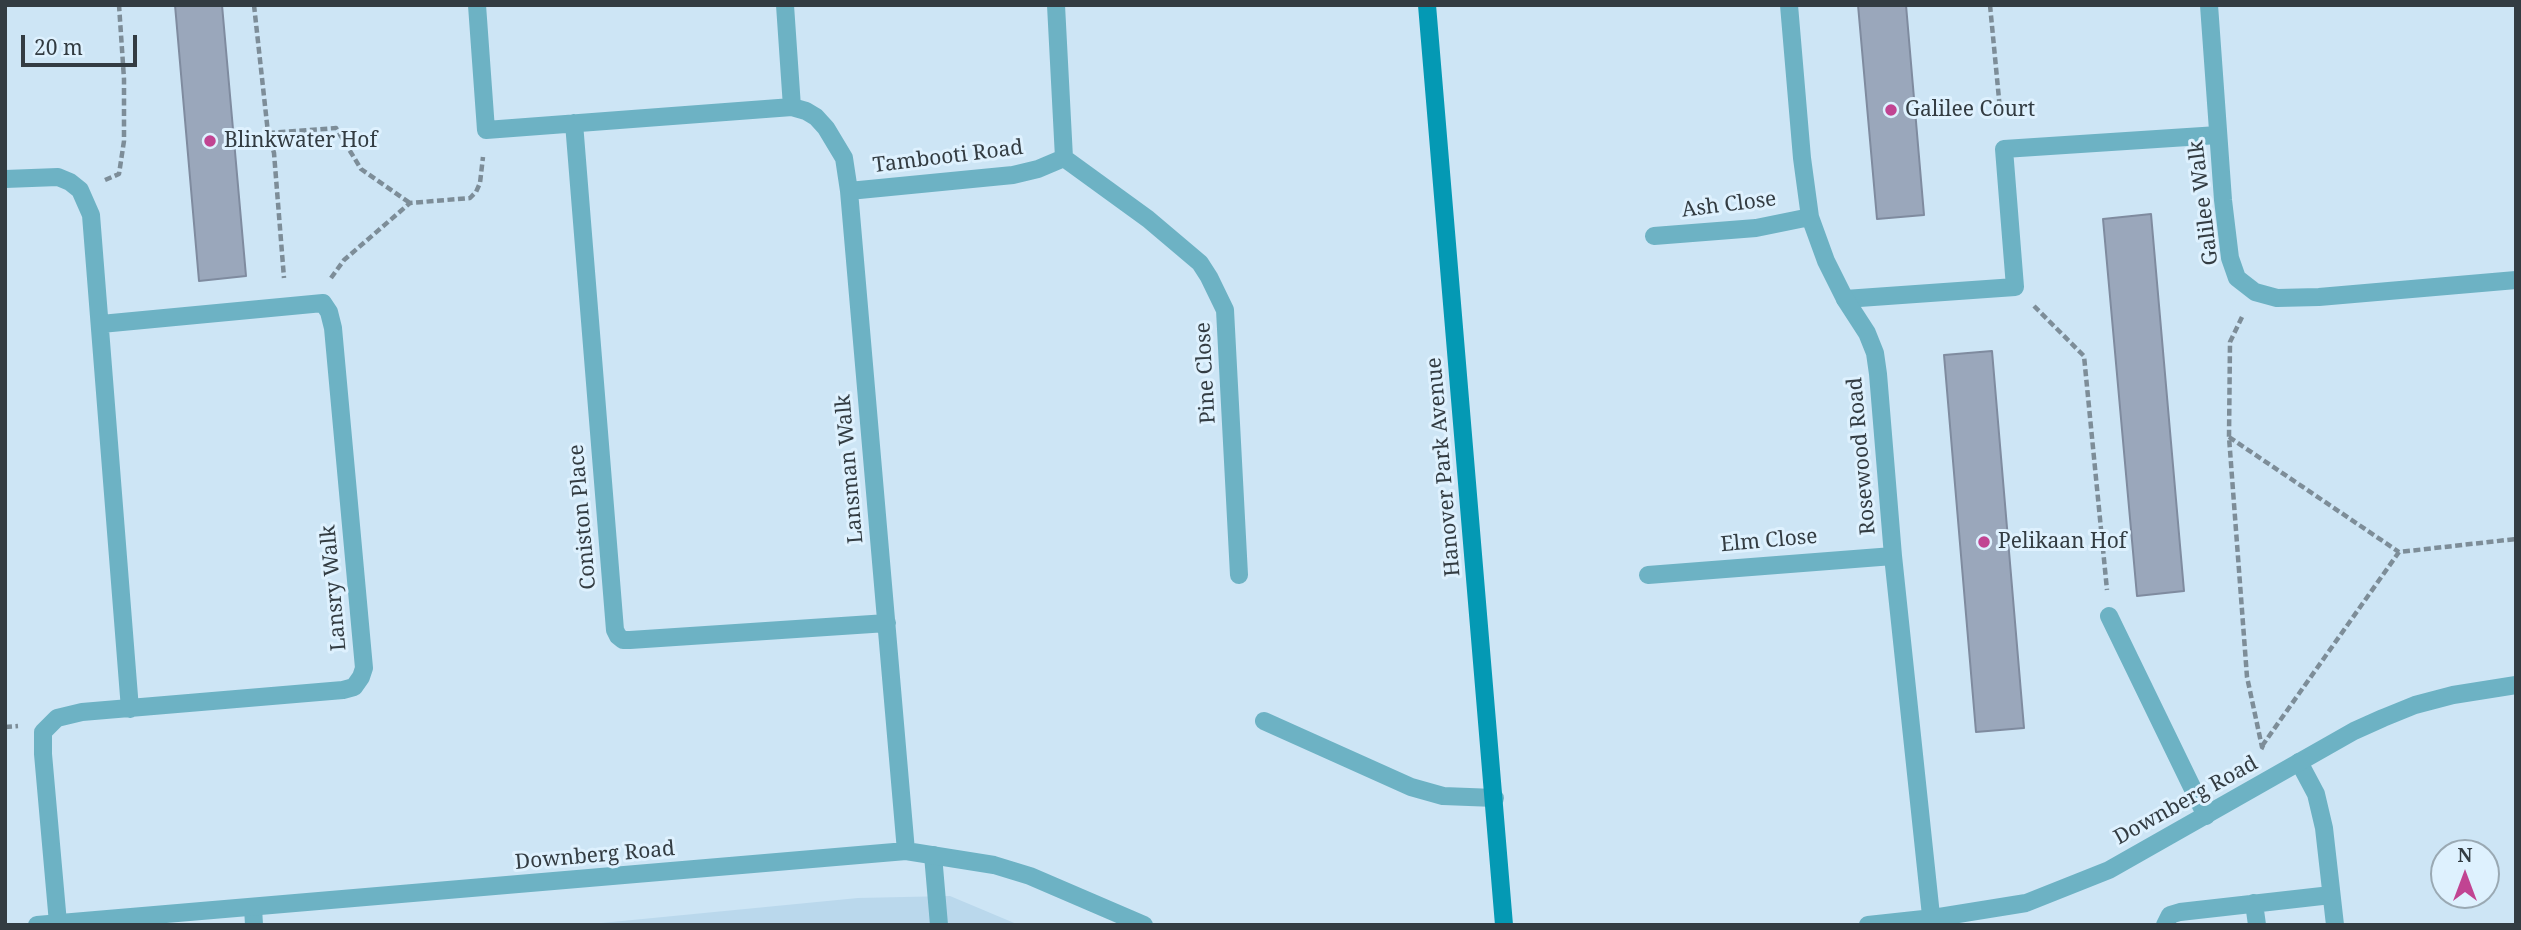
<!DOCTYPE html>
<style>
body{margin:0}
#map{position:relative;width:2521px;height:930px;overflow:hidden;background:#cde5f5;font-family:"Noto Serif",serif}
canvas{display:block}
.frame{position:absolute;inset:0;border:7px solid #333c42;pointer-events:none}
.north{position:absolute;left:2430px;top:839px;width:70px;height:70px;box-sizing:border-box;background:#def1fe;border:2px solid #9aa9b3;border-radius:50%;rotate:0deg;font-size:19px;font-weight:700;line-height:28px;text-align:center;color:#333c42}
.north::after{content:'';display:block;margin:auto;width:24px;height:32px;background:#c14492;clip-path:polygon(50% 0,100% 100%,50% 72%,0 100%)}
.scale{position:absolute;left:21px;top:35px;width:116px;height:32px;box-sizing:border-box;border:4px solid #333c42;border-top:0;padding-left:9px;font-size:21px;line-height:24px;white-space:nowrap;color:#333c42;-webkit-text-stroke:5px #def1fe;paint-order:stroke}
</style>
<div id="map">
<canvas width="2521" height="930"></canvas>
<div class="frame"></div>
<div class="north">N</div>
<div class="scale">20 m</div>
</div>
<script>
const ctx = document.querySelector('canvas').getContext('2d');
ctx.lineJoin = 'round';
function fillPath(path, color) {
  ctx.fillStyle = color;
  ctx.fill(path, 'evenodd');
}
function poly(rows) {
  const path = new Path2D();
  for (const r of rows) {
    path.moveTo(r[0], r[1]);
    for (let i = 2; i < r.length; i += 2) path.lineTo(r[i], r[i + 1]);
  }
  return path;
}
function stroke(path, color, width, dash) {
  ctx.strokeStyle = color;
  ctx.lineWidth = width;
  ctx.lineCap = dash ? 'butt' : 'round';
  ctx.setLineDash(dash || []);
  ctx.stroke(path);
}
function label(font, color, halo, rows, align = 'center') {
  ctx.font = font + ' "Noto Serif",serif';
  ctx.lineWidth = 6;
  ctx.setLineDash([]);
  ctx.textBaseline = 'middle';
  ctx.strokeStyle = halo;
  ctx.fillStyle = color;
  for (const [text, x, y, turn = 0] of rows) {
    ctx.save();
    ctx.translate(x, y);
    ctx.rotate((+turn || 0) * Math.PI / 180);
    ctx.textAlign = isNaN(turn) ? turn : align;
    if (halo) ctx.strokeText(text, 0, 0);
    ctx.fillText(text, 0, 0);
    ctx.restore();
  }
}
const built = poly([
 [950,896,1019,925,581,925,858,898]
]);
const building = poly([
 [175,5,222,5,246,276,199,281,175,5],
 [1858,5,1906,5,1924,215,1877,219,1858,5],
 [2151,214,2184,591,2137,596,2103,219,2151,214],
 [1992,351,2024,728,1976,732,1944,355,1992,351]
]);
const path = poly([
 [254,5,268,133,274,153,284,278],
 [1990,5,2001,120],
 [268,133,336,128,361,169,410,203],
 [105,180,119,174,124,141,124,79,119,5],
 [331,278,344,260,410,203,470,198,476,192,480,183,483,157],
 [2034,306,2084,356,2107,590],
 [2242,317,2230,342,2229,437,2247,677,2262,747,2266,749],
 [2229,437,2399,552],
 [5,727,18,726],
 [2262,746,2399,552,2516,539]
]);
const lane = poly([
 [1845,299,2015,287,2004,149,2218,135],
 [2109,616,2206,816],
 [1264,721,1411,787,1443,796,1495,798],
 [2299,762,2316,794,2324,828,2335,925],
 [933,855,939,925],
 [2254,903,2257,925],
 [253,907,254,925],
 [2165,925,2170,915,2180,912,2331,895]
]);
const street = poly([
 [477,5,486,130,792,107,806,111,816,117,826,128,844,158,849,191,906,851],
 [785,5,792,107],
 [1056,5,1064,158],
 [1789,5,1802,158,1810,217,1826,261,1845,299,1867,333,1875,353,1878,374,1893,556,1932,925],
 [2209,5,2223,200,2230,258,2237,278,2255,292,2277,298,2319,297,2516,280],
 [574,123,615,630,618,636,623,640,630,640,887,623],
 [1064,158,1148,219,1200,263,1209,277,1225,310,1239,575],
 [5,179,58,177,70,182,80,190,91,215,130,709],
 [849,191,1013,175,1038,169,1064,158],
 [1654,236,1756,228,1810,217],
 [1648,575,1893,556],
 [58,923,43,754,43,732,57,718,82,712,343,690,354,687,361,677,364,668,333,328,329,312,323,303,101,324],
 [37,925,906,851,994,865,1030,876,1144,925],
 [1868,925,1933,918,2026,903,2109,870,2354,731,2383,718,2415,705,2453,695,2516,685]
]);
const secondary = poly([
 [1427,5,1504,925]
]);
const markers = [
 [1891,110,7,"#c14492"],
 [210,141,7,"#c14492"],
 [1984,542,7,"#c14492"]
];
const poiNames = [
 ["Galilee Court",1905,110],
 ["Blinkwater Hof",224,141],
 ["Pelikaan Hof",1998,542]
];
const streetNames = [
 ["Tambooti Road",948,157,-7],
 ["Galilee Walk",2204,203,-97],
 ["Ash Close",1729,205,-7],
 ["Pine Close",1206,373,-93],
 ["Rosewood Road",1862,456,-95],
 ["Hanover Park Avenue",1444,467,-95],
 ["Lansman Walk",850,469,-95],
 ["Coniston Place",583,517,-95],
 ["Elm Close",1769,541,-5],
 ["Lansry Walk",334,588,-95],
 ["Downberg Road",2186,801,-29],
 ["Downberg Road",595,856,-5]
];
fillPath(built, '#bad8ec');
fillPath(building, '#9aa7bb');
stroke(building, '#7f8b9f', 2);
stroke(path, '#7d8d98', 4.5, [7, 3.5]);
stroke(lane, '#6db2c4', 18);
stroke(street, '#6db2c4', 18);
stroke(secondary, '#0499b4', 18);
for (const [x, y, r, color] of markers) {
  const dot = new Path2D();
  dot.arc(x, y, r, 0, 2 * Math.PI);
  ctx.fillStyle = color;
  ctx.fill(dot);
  stroke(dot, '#def1fe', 2.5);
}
label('21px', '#333c42', '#def1fe', poiNames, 'left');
label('21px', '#333c42', '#def1fe', streetNames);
</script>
